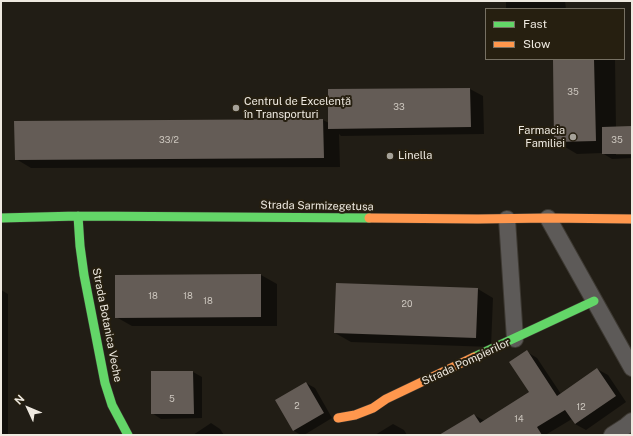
<!DOCTYPE html>
<meta charset="utf-8">
<style>
body{margin:0}
#map{position:relative;width:633px;height:436px;overflow:hidden;background:#211d15;font-family:"Public Sans",sans-serif}
canvas{display:block}
.frame{position:absolute;inset:0;border:2px solid #eee9e0;pointer-events:none}
.legend{position:absolute;left:485px;top:8px;width:140px;height:52px;box-sizing:border-box;background:#261f10;border:1px solid #767063;margin:0;padding:5px 7px;list-style:none;font-size:12px;color:#eee9e0}
.legend li{display:flex;align-items:center;gap:8px;height:20px}
.legend b{width:20px;border:1px solid #767063}
.north{position:absolute;left:8px;top:388px;width:40px;height:40px;-webkit-text-stroke:3px #261f10;paint-order:stroke;rotate:314deg;font-size:11px;font-weight:700;line-height:16px;text-align:center;color:#eee9e0}
.north::after{content:'';display:block;margin:auto;width:14px;height:18px;background:#eee9e0;clip-path:polygon(50% 0,100% 100%,50% 72%,0 100%)}
</style>
<div id="map">
<canvas width="633" height="436"></canvas>
<div class="frame"></div>
<ul class="legend">
<li><b style="height:5px;background:#63d668"></b>Fast</li>
<li><b style="height:5px;background:#ff974d"></b>Slow</li>
</ul>
<div class="north">N</div>
</div>
<script>
const ctx = document.querySelector('canvas').getContext('2d');
ctx.lineJoin = 'round';
function fillPath(path, color) {
  ctx.fillStyle = color;
  ctx.fill(path, 'evenodd');
}
function poly(rows) {
  const path = new Path2D();
  for (const r of rows) {
    path.moveTo(r[0], r[1]);
    for (let i = 2; i < r.length; i += 2) path.lineTo(r[i], r[i + 1]);
  }
  return path;
}
function stroke(path, color, width, dash) {
  ctx.strokeStyle = color;
  ctx.lineWidth = width;
  ctx.lineCap = dash ? 'butt' : 'round';
  ctx.setLineDash(dash || []);
  ctx.stroke(path);
}
function label(font, color, halo, rows, align = 'center') {
  ctx.font = font + ' "Public Sans",sans-serif';
  ctx.lineWidth = 4;
  ctx.setLineDash([]);
  ctx.textBaseline = 'middle';
  ctx.strokeStyle = halo;
  ctx.fillStyle = color;
  for (const [text, x, y, turn = 0] of rows) {
    ctx.save();
    ctx.translate(x, y);
    ctx.rotate((+turn || 0) * Math.PI / 180);
    ctx.textAlign = isNaN(turn) ? turn : align;
    if (halo) ctx.strokeText(text, 0, 0);
    ctx.fillText(text, 0, 0);
    ctx.restore();
  }
}
const shadow = poly([
 [506,1,565,1,566,9,506,9],
 [554,59,615,59,616,128,632,127,632,153,616,153,616,155,632,155,632,158,612,159,602,153,577,154,555,141],
 [470,89,483,96,484,134,341,136,339,134,340,167,31,168,16,159,15,122,323,120,329,123,329,90],
 [261,275,277,284,277,326,132,326,116,317,116,276],
 [478,289,493,298,491,347,351,342,335,333],
 [1,290,8,294,8,435,1,435],
 [527,352,537,358,561,394,597,369,608,375,626,402,586,430,575,424,572,419,547,434,548,435,450,435,474,415,485,421,530,392],
 [152,372,193,372,202,377,202,418,161,419,152,413],
 [306,383,315,388,332,418,304,435,301,435,294,431],
 [211,423,220,429,224,435,193,435],
 [393,424,404,430,407,435,375,435]
]);
const building = poly([
 [553,59,594,59,596,141,554,142],
 [470,88,471,127,328,129,328,89],
 [323,119,324,158,15,160,14,121],
 [632,126,632,154,602,154,602,127],
 [261,274,261,317,115,318,115,275],
 [336,283,478,288,476,338,334,333],
 [527,350,557,396,597,368,616,396,575,424,565,410,537,427,542,435,439,435,474,414,480,423,529,392,509,362],
 [151,371,193,371,194,414,151,414],
 [306,382,324,413,293,431,275,400]
]);
const street = poly([
 [548,218,632,368],
 [507,219,515,339],
 [612,435,626,426,632,421]
]);
const fast = poly([
 [78,216,80,246,84,275,105,383,112,405,128,435],
 [1,218,78,216,369,218],
 [474,357,594,301]
]);
const slow = poly([
 [369,218,478,219,548,218,632,219],
 [338,418,355,415,373,408,386,399,474,357]
]);
const markers = [
 [236,108,4,"#a6a299"],
 [573,137,4,"#a6a299"],
 [390,156,4,"#a6a299"]
];
const numberNames = [
 ["35",573,92],
 ["33",399,107],
 ["33/2",169,140],
 ["35",617,140],
 ["18",153,296],
 ["18",188,296],
 ["18",208,301],
 ["20",407,304],
 ["5",172,399],
 ["2",297,406],
 ["12",581,407],
 ["14",519,419]
];
const poiNames = [
 ["Centrul de Excelență",244,102],
 ["în Transporturi",244,115],
 ["Farmacia",565,131,"right"],
 ["Familiei",565,144,"right"],
 ["Linella",398,156]
];
const streetNames = [
 ["Strada Sarmizegetusa",317,206,1],
 ["Strada Botanica Veche",107,325,79],
 ["Strada Pompierilor",466,362,-25]
];
fillPath(shadow, '#0007');
fillPath(building, '#645c56');
stroke(street, '#3d3932', 18);
stroke(fast, '#3d3932', 10);
stroke(slow, '#3d3932', 10);
stroke(street, '#5d5a58', 16);
stroke(fast, '#63d668', 9);
stroke(slow, '#ff974d', 9);
for (const [x, y, r, color] of markers) {
  const dot = new Path2D();
  dot.arc(x, y, r, 0, 2 * Math.PI);
  ctx.fillStyle = color;
  ctx.fill(dot);
  stroke(dot, '#261f10', 1.5);
}
label('9px', '#ccc6be', null, numberNames);
label('11px', '#eee9e0', '#261f10', poiNames, 'left');
label('11px', '#eee9e0', '#261f10', streetNames);
</script>
